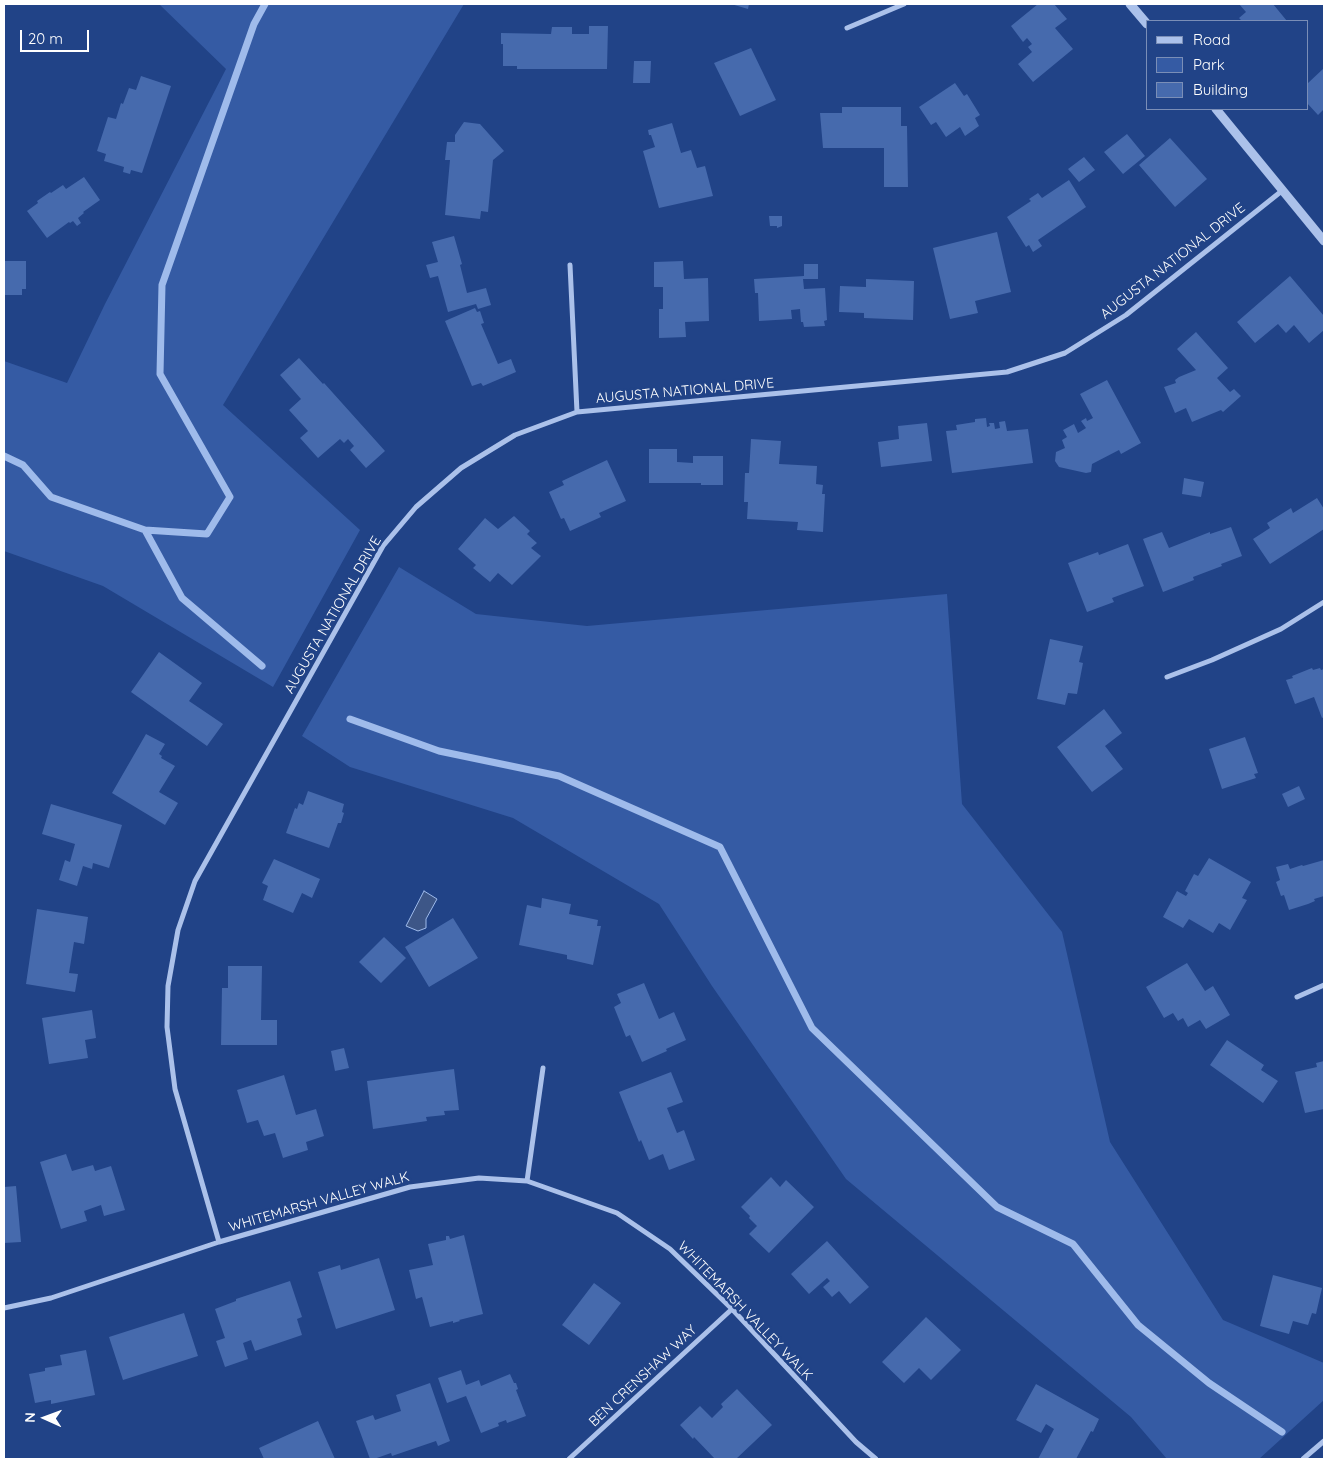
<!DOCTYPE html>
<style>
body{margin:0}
#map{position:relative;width:1328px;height:1463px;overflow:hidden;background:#214387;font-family:Quicksand,sans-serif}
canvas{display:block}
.frame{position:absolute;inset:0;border:5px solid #fff;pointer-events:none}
.legend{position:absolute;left:1146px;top:20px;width:162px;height:90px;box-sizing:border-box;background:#214387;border:1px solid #7a8eb7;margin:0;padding:6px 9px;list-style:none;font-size:15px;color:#fff}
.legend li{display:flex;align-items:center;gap:10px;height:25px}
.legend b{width:25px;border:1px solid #7a8eb7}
.north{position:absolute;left:20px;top:1393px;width:50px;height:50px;-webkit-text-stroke:4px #214387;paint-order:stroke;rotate:272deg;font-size:14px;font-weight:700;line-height:20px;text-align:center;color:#fff}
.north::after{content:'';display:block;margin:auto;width:18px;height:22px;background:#fff;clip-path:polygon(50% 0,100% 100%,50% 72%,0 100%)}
.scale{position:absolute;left:20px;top:30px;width:69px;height:22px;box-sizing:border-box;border:2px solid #fff;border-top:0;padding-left:6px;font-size:15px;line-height:18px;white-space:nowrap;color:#fff;-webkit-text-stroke:4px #214387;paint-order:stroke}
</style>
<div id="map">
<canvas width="1328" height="1463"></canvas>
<div class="frame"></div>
<ul class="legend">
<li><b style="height:6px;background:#abc1ea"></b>Road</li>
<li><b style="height:14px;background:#355ba4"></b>Park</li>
<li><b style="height:14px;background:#466aad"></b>Building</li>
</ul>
<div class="north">N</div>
<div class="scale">20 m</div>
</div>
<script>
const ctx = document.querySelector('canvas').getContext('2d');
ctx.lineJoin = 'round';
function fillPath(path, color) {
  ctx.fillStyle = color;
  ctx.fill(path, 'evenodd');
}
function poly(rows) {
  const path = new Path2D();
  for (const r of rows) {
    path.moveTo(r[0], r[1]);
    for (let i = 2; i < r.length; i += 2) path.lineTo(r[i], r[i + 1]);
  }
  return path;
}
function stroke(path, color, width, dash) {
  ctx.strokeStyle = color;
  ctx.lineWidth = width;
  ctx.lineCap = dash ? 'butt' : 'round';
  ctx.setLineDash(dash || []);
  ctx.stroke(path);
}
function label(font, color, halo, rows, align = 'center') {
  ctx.font = font + ' Quicksand,sans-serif';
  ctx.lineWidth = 5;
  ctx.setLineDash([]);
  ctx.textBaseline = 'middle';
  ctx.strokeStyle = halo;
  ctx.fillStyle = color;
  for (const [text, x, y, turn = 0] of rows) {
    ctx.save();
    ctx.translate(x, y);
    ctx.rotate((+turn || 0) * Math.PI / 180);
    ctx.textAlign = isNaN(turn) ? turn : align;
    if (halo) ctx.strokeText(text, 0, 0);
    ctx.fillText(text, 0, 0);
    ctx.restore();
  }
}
const green = poly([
 [159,4,464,4,223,405,360,530,273,687,103,586,4,551,4,361,67,383,105,304,226,69],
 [399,567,476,614,587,626,947,594,962,804,1062,932,1110,1142,1223,1320,1324,1363,1324,1400,1259,1459,1167,1459,1131,1417,846,1179,712,986,659,904,513,818,350,767,302,736]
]);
const water = poly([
 [424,891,437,899,426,919,426,928,418,931,406,926,424,891]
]);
const stream = poly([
 [4,456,23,465,51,497,145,530,182,598,262,666],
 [145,530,207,534,230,497,160,374,162,285,254,24,265,4],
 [350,719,439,751,559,776,720,847,812,1028,997,1207,1073,1244,1138,1325,1209,1383,1282,1432]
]);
const building = poly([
 [731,4,749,4,748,9],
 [1038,4,1054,4,1067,19,1055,28,1073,49,1033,82,1018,64,1032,52,1028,47,1032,44,1027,38,1023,42,1011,26],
 [1239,4,1273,4,1287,21,1242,21,1239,18,1246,12],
 [589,26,608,26,607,69,517,69,517,66,503,66,503,44,501,44,501,33,551,34,552,27,572,27,572,34,589,34],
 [751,48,776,100,740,116,714,63],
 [634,61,651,61,650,83,633,83],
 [1324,68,1324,109,1318,115,1307,103,1307,84],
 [141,76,171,86,142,173,131,170,130,174,123,172,124,167,104,161,106,154,97,151,108,117,116,119,121,103,123,104,129,88,136,90],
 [955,83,964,96,967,94,980,115,975,118,979,126,965,136,960,127,946,137,936,122,931,125,919,107],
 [842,107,901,107,901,126,907,126,908,187,884,187,884,148,823,148,820,113,842,113],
 [464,122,480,124,504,151,493,160,488,212,481,211,480,219,445,215,450,160,445,160,447,142,455,142,455,135],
 [672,123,681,153,691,150,697,168,705,166,713,196,659,208,643,151,655,147,651,135,649,135,648,130],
 [1127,134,1145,156,1123,174,1104,152],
 [1170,138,1207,179,1175,207,1139,165],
 [1084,157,1095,170,1079,182,1068,169],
 [84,177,100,200,83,212,84,213,78,218,81,223,77,226,73,221,70,223,69,222,47,238,27,211,38,203,37,201,50,192,51,193,63,185,66,189],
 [1069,180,1086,207,1038,240,1042,246,1033,252,1029,245,1026,247,1007,217,1031,201,1029,199,1038,193,1042,198],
 [769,216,782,216,782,226,777,228,777,226,770,226],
 [997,232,1011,292,975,301,978,313,950,319,933,248],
 [454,236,462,264,460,265,467,293,486,288,491,305,478,309,476,304,448,312,438,276,430,278,426,265,438,262,432,242],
 [4,261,26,261,26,289,22,289,22,295,4,295],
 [683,261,684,279,708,278,709,321,685,322,686,337,659,338,659,309,663,309,663,287,654,287,654,262],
 [804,264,818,264,818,279,803,279,804,289,825,288,827,320,824,321,825,326,804,327,803,322,801,322,800,309,791,310,792,319,759,321,758,293,755,293,754,279,804,276],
 [1290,276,1324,316,1324,330,1309,343,1294,325,1286,333,1278,324,1255,343,1237,322],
 [866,279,914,281,913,320,864,318,864,313,839,312,840,286,866,287],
 [475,308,477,312,480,311,484,323,481,324,498,364,511,359,516,372,483,386,481,383,472,386,445,321],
 [1196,332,1228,368,1217,378,1230,392,1234,389,1241,396,1223,412,1221,410,1192,422,1186,408,1175,413,1164,387,1176,383,1175,380,1179,377,1196,370,1177,349],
 [299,358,323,384,324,383,385,451,366,468,350,450,354,446,348,439,344,443,340,439,318,458,300,438,308,431,289,410,301,399,280,375],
 [1107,380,1141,443,1121,454,1119,450,1092,464,1091,472,1086,473,1059,467,1055,461,1056,452,1065,448,1062,440,1067,437,1063,430,1074,424,1078,433,1086,428,1081,421,1086,418,1087,421,1093,418,1080,394],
 [986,418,987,427,990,426,989,423,994,423,995,429,1000,428,999,422,1005,421,1007,431,1028,429,1033,463,952,473,946,431,957,430,956,425,975,422,975,419],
 [927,423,932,461,881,467,878,442,899,439,898,426],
 [751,439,781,441,779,464,817,466,816,484,823,485,822,494,825,494,823,532,797,530,798,522,747,519,748,502,744,502,745,473,749,473],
 [649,449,677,449,677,462,693,463,693,456,723,456,723,485,701,485,701,483,649,483],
 [607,460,626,501,599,513,601,517,570,531,564,518,561,519,549,492,564,485,562,481],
 [1184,478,1204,482,1201,497,1182,494],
 [1317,498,1324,509,1324,529,1270,564,1253,539,1270,528,1267,523,1291,508,1293,513],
 [514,516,530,531,527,534,537,543,531,548,541,556,512,585,498,573,490,582,473,568,476,565,458,549,485,518,498,529],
 [1231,527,1242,556,1221,564,1222,566,1193,577,1194,580,1163,592,1143,539,1162,532,1169,548,1210,532,1210,534],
 [1128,544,1144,586,1112,598,1114,602,1087,612,1068,563,1098,552,1099,555],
 [1050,639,1083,646,1079,662,1083,663,1077,694,1068,693,1065,705,1037,699],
 [159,652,202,683,189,701,223,724,207,746,131,692],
 [1312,668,1313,670,1320,668,1321,670,1324,669,1324,717,1322,718,1314,697,1295,704,1286,680,1293,678,1292,676],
 [1104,709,1122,733,1105,746,1123,769,1092,792,1057,747],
 [146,734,165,744,159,754,162,756,161,758,175,766,159,792,178,803,165,825,112,793],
 [1245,737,1258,773,1254,774,1256,778,1222,789,1209,749],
 [1299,786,1305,799,1288,807,1282,794],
 [308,791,344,804,342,812,344,813,341,823,338,823,329,848,286,833,295,808,297,809,299,803,303,805],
 [51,804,122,825,109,868,93,863,92,869,83,866,77,886,59,880,65,860,70,862,75,844,42,834],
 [1209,858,1251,882,1242,898,1247,900,1230,930,1219,923,1213,933,1189,919,1183,928,1163,917,1177,891,1186,896,1188,893,1185,891,1194,874,1198,876],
 [274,859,320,879,312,898,302,893,293,913,263,900,268,886,262,883],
 [1324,860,1324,896,1314,899,1315,901,1308,904,1289,910,1284,895,1281,896,1276,882,1280,880,1276,867,1288,864,1290,869,1302,865,1303,866],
 [542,898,571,904,569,914,598,920,597,926,601,926,593,965,567,959,567,955,519,945,527,905,541,908],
 [37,909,88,917,84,944,74,942,69,973,78,974,75,992,26,984],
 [453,918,478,958,429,987,405,947],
 [384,937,406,958,381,983,359,962],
 [1187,963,1205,991,1213,986,1230,1015,1206,1029,1200,1020,1188,1027,1183,1018,1178,1021,1173,1013,1164,1018,1146,987],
 [228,966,262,966,261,1020,277,1020,277,1045,221,1045,222,988,228,988],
 [644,983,659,1019,674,1012,686,1040,666,1049,667,1051,642,1062,630,1035,626,1037,614,1007,621,1003,617,994],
 [92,1010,96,1038,85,1040,88,1058,49,1064,42,1018],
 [1227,1040,1264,1065,1261,1070,1278,1081,1263,1103,1210,1065],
 [344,1048,349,1068,335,1071,331,1051],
 [1324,1061,1324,1109,1305,1113,1295,1072,1317,1067,1316,1063],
 [454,1069,459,1110,444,1111,445,1115,426,1117,427,1121,373,1129,367,1081],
 [671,1072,683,1102,667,1108,677,1133,684,1130,695,1160,669,1170,663,1154,649,1160,641,1140,639,1142,619,1092],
 [284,1075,296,1115,316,1109,324,1136,306,1142,308,1150,283,1158,275,1133,264,1136,258,1120,247,1123,237,1090],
 [66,1154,72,1171,93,1165,95,1171,111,1166,125,1210,104,1216,101,1205,84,1211,87,1221,61,1229,40,1162],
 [771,1177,780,1187,786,1180,814,1207,769,1253,749,1234,757,1226,749,1218,750,1216,741,1207],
 [16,1186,21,1242,4,1243,4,1187],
 [464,1235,483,1314,459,1320,460,1321,453,1323,453,1321,430,1327,422,1297,416,1299,409,1270,433,1265,428,1244,446,1240,446,1236,449,1236,450,1239],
 [827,1241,869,1287,850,1304,839,1291,832,1297,823,1287,830,1281,827,1278,809,1294,791,1274],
 [379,1258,395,1310,336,1329,318,1272,340,1265,341,1270],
 [1273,1275,1322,1288,1316,1314,1312,1313,1308,1325,1293,1321,1289,1334,1260,1326],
 [290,1281,302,1317,297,1319,302,1335,255,1351,251,1340,243,1343,248,1359,225,1367,216,1341,225,1338,215,1309,236,1301,236,1299],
 [594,1283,621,1303,589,1345,562,1325],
 [184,1313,198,1356,123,1380,109,1337],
 [926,1317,961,1350,931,1380,919,1368,904,1383,882,1362],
 [86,1350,95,1395,51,1404,51,1400,35,1403,29,1374,45,1371,45,1368,62,1365,60,1355],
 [461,1370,466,1385,479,1380,481,1386,510,1374,514,1383,516,1383,518,1389,516,1390,526,1416,507,1423,506,1420,498,1423,499,1426,481,1433,466,1396,447,1403,438,1378],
 [430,1383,450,1441,438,1446,436,1441,392,1456,391,1453,374,1459,370,1459,356,1421,373,1415,375,1420,401,1411,396,1395],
 [1036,1384,1099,1419,1093,1432,1091,1431,1076,1459,1038,1459,1054,1429,1046,1424,1041,1433,1016,1420],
 [737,1389,772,1425,736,1459,715,1459,694,1437,693,1439,680,1425,700,1406,712,1418,723,1407,721,1404],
 [318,1421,335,1459,264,1459,259,1448]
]);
const minor = poly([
 [847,28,904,4],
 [570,265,577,412],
 [1167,677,1212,660,1281,629,1324,602],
 [1297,997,1324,985],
 [527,1181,543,1068],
 [219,1242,175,1089,167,1027,168,986,178,930,195,881,383,546,416,507,461,468,515,435,577,412,1007,372,1065,353,1126,315,1283,190],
 [4,1308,51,1298,219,1242,410,1187,479,1178,527,1181,617,1213,670,1249,732,1309,856,1442,876,1459],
 [569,1459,732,1309],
 [1303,1459,1324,1441]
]);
const tertiary = poly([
 [1130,4,1147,24],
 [1216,109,1324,241]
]);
const streetNames = [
 ["AUGUSTA NATIONAL DRIVE",1173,261,-38],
 ["AUGUSTA NATIONAL DRIVE",685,391,-5],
 ["AUGUSTA NATIONAL DRIVE",333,615,-60],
 ["WHITEMARSH VALLEY WALK",319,1202,-16],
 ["WHITEMARSH VALLEY WALK",745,1311,46],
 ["BEN CRENSHAW WAY",643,1376,-43]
];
fillPath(green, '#355ba4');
fillPath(water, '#3d5687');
stroke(water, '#9fbbeb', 1);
stroke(stream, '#9fbbeb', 7);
fillPath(building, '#466aad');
stroke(minor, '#abc1ea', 5);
stroke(tertiary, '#abc1ea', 9);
label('14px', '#fff', '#214387', streetNames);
</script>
